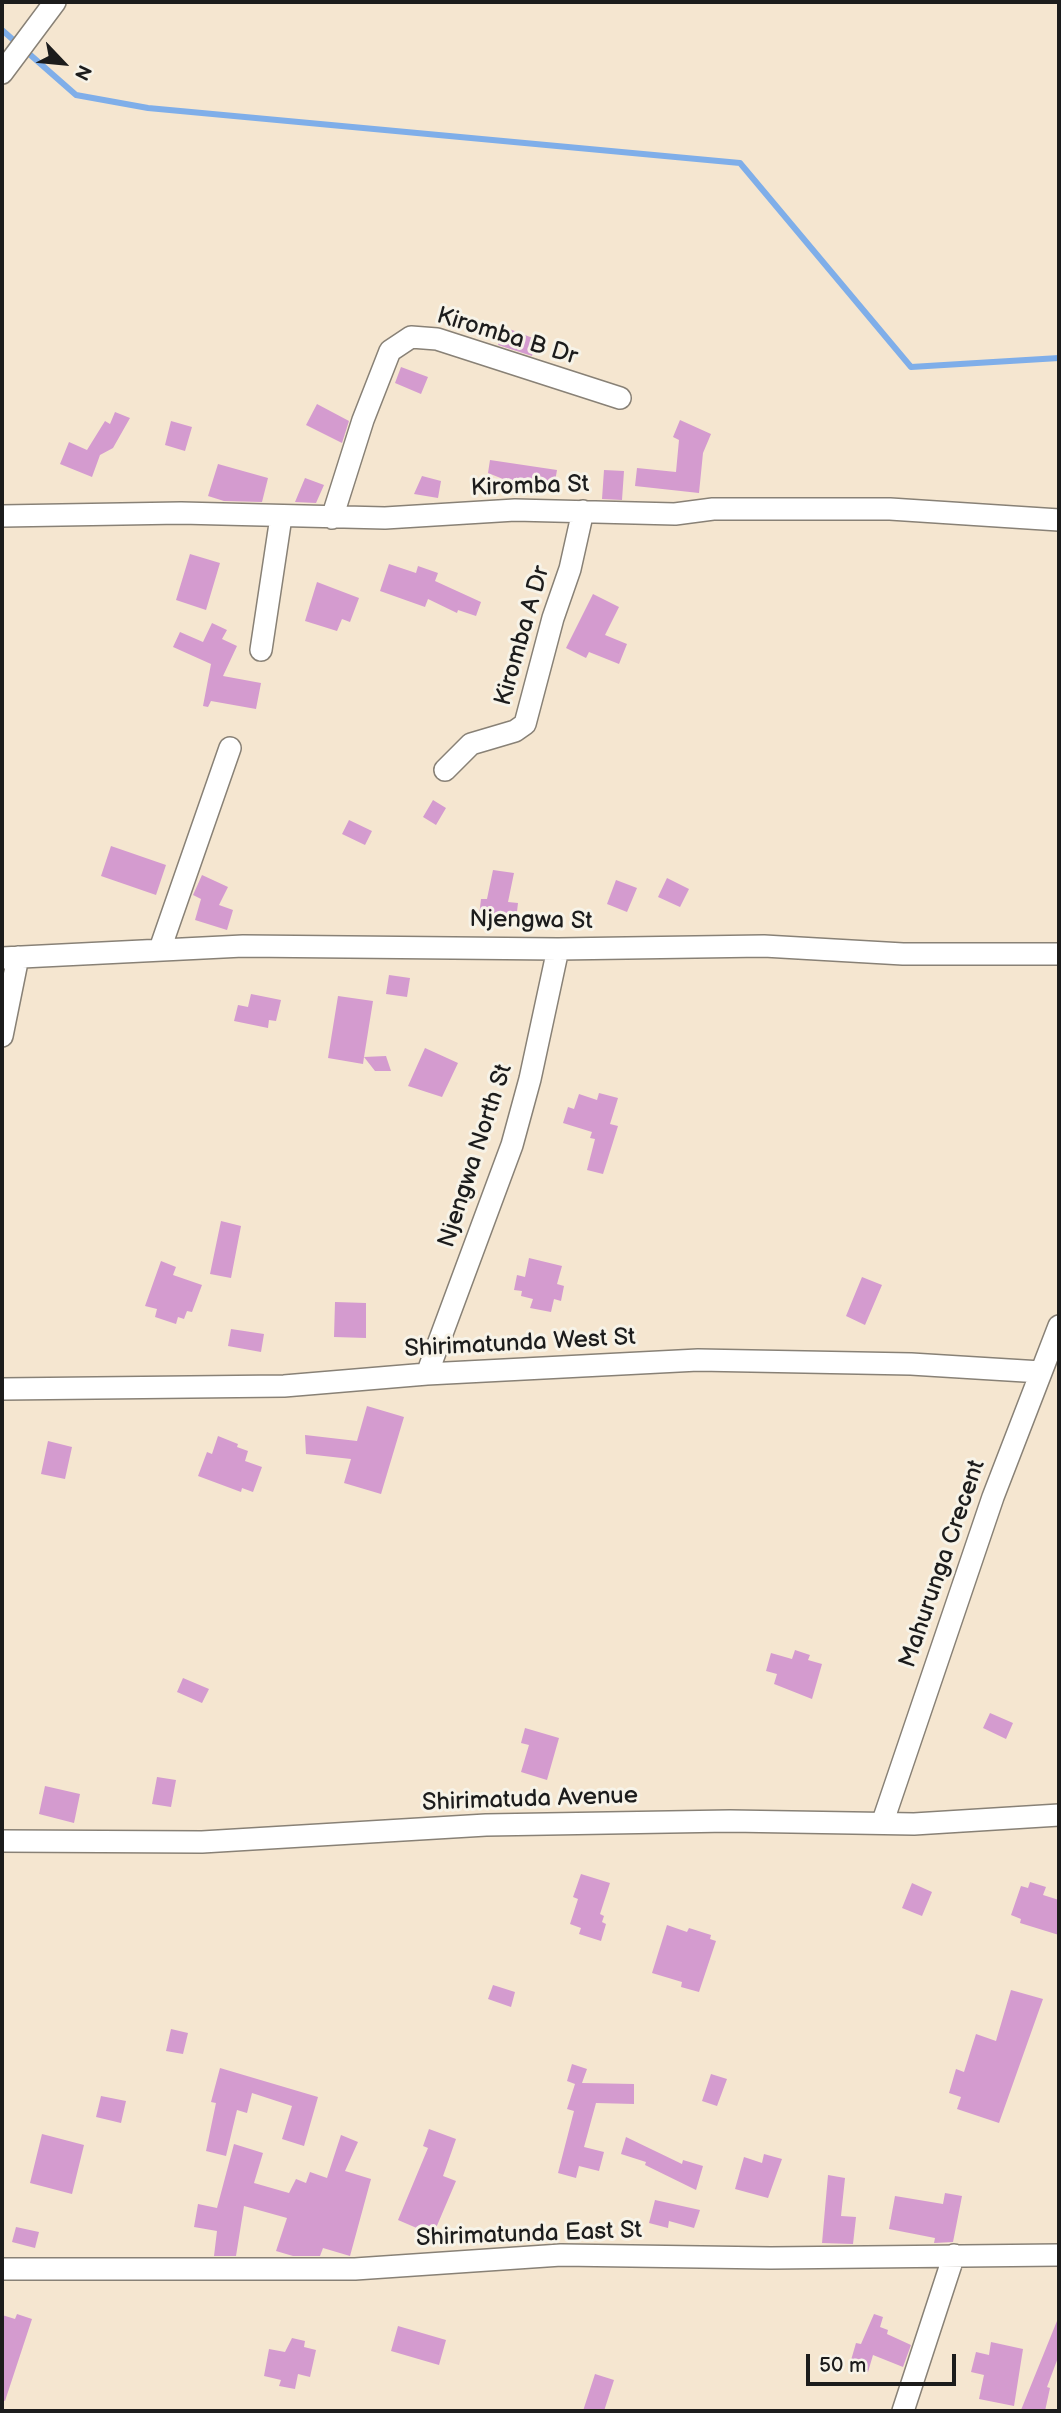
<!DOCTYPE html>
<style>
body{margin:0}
#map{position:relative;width:1061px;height:2413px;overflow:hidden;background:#f5e6d0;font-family:"Balsamiq Sans",sans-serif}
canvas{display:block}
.frame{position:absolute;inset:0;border:4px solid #1c1c1c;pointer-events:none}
.north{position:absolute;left:28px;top:28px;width:70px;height:70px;-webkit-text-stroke:5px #f7f3e8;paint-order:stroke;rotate:116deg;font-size:19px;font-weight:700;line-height:28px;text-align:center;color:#1c1c1c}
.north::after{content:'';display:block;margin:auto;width:24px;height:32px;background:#1c1c1c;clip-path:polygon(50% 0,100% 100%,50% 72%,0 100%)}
.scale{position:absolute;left:806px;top:2354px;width:150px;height:32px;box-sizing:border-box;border:4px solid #1c1c1c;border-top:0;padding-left:9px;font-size:21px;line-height:24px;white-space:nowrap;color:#1c1c1c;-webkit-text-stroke:5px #f7f3e8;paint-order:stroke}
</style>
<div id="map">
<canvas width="1061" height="2413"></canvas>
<div class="frame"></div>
<div class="north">N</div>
<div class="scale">50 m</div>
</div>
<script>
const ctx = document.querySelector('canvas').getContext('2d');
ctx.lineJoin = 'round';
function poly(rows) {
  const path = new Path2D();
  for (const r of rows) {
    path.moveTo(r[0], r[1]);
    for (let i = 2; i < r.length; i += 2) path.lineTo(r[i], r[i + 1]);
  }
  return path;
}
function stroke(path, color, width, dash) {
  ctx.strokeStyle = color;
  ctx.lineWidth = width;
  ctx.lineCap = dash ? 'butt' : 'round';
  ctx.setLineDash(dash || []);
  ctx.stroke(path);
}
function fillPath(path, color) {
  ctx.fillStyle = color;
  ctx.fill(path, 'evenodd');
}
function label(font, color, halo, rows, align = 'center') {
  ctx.font = font + ' "Balsamiq Sans",sans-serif';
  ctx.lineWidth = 6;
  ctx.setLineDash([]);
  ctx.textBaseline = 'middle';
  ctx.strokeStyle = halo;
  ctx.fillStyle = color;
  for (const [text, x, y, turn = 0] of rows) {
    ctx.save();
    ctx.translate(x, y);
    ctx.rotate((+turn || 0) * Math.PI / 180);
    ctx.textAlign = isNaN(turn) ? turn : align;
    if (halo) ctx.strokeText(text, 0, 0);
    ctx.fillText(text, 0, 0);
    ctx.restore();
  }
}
const stream = poly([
 [2,30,76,95,148,108,740,163,911,367,1059,358]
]);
const building = poly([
 [504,327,538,340,532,356,498,345],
 [401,367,428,377,421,394,395,383],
 [317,404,349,421,342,443,306,425],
 [115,412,130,418,113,448,100,455,92,477,60,464,69,442,87,450,105,421,110,424],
 [680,420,711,434,703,453,699,493,635,486,637,468,676,472,679,440,673,437],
 [171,421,192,427,185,451,165,445],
 [490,460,557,470,553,493,502,483,503,479,488,473],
 [218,464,268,478,262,502,224,501,208,496],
 [604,470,624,471,622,500,602,499],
 [422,476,441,481,438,498,414,494],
 [305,478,324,485,316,503,295,502],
 [190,554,220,563,206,610,176,600],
 [389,564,416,573,418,566,438,573,435,581,481,602,476,616,458,610,457,613,428,599,425,607,380,591],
 [317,582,359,598,350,622,342,619,337,631,305,621],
 [593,594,619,607,605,635,627,644,619,664,589,652,586,658,566,648],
 [212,623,227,630,222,639,237,646,223,676,261,683,256,709,211,701,208,707,203,706,211,664,173,647,180,632,203,642],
 [433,800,446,808,436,825,423,817],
 [349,820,372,831,365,845,342,834],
 [111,846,166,865,156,895,101,876],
 [493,870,514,873,508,902,518,903,516,920,479,916,481,899,487,899],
 [202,875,228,887,219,905,233,910,227,930,195,920,201,899,193,895],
 [667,878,689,889,680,907,658,897],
 [616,880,637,888,627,912,607,904],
 [389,975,410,978,407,997,386,994],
 [251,994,281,1000,276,1021,269,1020,268,1028,234,1021,238,1005,248,1007],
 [338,996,373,1001,364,1057,386,1056,391,1071,375,1071,364,1057,363,1064,328,1058],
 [425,1048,458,1063,442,1097,408,1086],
 [599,1093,618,1098,610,1124,618,1126,603,1174,587,1170,595,1139,590,1138,592,1132,563,1123,568,1107,574,1109,579,1094,597,1100],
 [221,1221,241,1226,231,1278,210,1274],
 [529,1258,562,1266,557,1284,564,1286,561,1301,554,1299,551,1312,530,1308,533,1299,521,1296,522,1291,514,1290,517,1275,525,1277],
 [161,1261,176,1267,173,1275,202,1285,192,1312,187,1311,184,1319,178,1317,176,1324,155,1317,157,1309,145,1306],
 [862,1277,882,1285,865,1325,846,1316],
 [335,1302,366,1303,366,1338,334,1337],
 [231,1329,264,1334,261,1352,228,1346],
 [367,1406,404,1417,381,1494,344,1483,351,1459,306,1454,305,1435,357,1441],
 [218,1436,238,1444,237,1447,248,1451,245,1461,262,1467,253,1492,242,1488,241,1492,198,1476,207,1452,212,1454],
 [48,1441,72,1447,65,1479,41,1474],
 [795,1650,810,1655,808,1660,822,1664,812,1699,774,1684,777,1674,766,1671,771,1653,792,1659],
 [183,1678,209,1689,202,1703,177,1692],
 [990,1713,1013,1723,1006,1739,983,1728],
 [525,1728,559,1738,547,1780,521,1772,529,1745,521,1743],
 [157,1777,176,1780,171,1807,152,1804],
 [45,1786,80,1794,74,1823,39,1814],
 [581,1874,610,1883,600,1914,604,1916,602,1922,606,1924,601,1941,579,1934,581,1928,570,1924,578,1899,573,1897],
 [1030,1882,1046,1887,1043,1895,1059,1900,1059,1935,1020,1923,1021,1919,1011,1915,1021,1886,1028,1888],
 [912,1883,932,1892,922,1916,902,1908],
 [667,1925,687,1932,689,1928,711,1935,710,1939,716,1941,699,1992,681,1987,682,1982,652,1973],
 [493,1985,515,1992,511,2007,488,1999],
 [1011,1990,1043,1999,999,2123,957,2109,961,2097,949,2093,956,2069,964,2072,976,2034,996,2041],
 [171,2029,188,2033,183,2054,166,2051],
 [572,2064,587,2069,582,2083,634,2084,634,2104,596,2103,584,2147,604,2152,599,2171,579,2166,576,2178,558,2173,574,2111,567,2109,575,2084,567,2081],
 [220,2068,318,2097,304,2146,282,2139,292,2106,252,2093,247,2113,237,2110,226,2156,206,2151,216,2103,211,2102],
 [711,2074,727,2079,717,2106,702,2101],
 [101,2096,126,2101,121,2123,96,2117],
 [429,2129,456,2139,443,2176,456,2181,433,2235,398,2220,428,2148,423,2146],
 [42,2134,84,2145,72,2194,30,2183],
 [341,2135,358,2142,345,2171,371,2179,350,2256,323,2248,320,2256,293,2256,276,2251,287,2218,244,2206,236,2256,214,2256,217,2231,194,2227,198,2204,217,2208,234,2144,263,2153,254,2183,289,2193,296,2179,306,2183,310,2172,327,2178],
 [626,2137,682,2164,683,2160,703,2166,696,2190,645,2165,646,2162,621,2154],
 [764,2154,782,2159,768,2198,735,2189,744,2157,762,2163],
 [828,2175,845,2178,841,2216,856,2217,853,2244,822,2243],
 [945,2193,962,2196,953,2242,934,2243,935,2238,889,2229,895,2196,943,2204],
 [655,2200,700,2210,694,2228,669,2221,668,2228,649,2223],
 [16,2227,39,2232,35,2248,12,2242],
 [17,2314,32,2319,5,2401,2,2400,2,2315,15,2319],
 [874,2314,883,2317,880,2327,888,2330,887,2334,911,2345,903,2367,873,2355,868,2372,849,2367,856,2343,861,2344],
 [1059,2316,1059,2355,1047,2387,1050,2388,1045,2411,1025,2411,1021,2410],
 [398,2326,446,2340,439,2365,391,2351],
 [292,2338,305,2341,304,2347,316,2350,310,2377,298,2374,295,2389,279,2386,281,2380,264,2376,269,2349,285,2352],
 [991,2342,1023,2349,1014,2406,979,2399,984,2375,971,2372,976,2352,989,2355],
 [595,2374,614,2380,604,2411,583,2411]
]);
const minor = poly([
 [2,73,55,2],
 [2,516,181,513,385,518,515,510,675,514,713,509,890,509,1059,520],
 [332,518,363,420,390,351,411,337,437,339,620,398],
 [261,650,281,517],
 [445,770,471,744,515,731,525,724,553,618,570,569,583,511],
 [160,949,230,748],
 [2,958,243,946,558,949,764,946,903,954,1059,954],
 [2,1036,18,957],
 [427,1374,512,1145,530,1079,558,949],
 [2,1389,284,1386,427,1374,698,1360,911,1364,1041,1372],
 [883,1821,993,1497,1059,1326],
 [2,1841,202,1842,486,1825,730,1821,914,1824,1059,1815],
 [2,2269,355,2269,561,2255,771,2258,1059,2255],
 [903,2411,954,2255]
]);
const streetNames = [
 ["Kiromba B Dr",507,337,17],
 ["Kiromba St",530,487,-2],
 ["Kiromba A Dr",523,636,-74],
 ["Njengwa St",531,921,1],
 ["Njengwa North St",476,1156,-72],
 ["Shirimatunda West St",520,1344,-3],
 ["Mahurunga Crecent",943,1564,-71],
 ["Shirimatuda Avenue",530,1800,-2],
 ["Shirimatunda East St",529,2235,-2]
];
stroke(stream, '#7faee9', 6);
fillPath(building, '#d49bcf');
stroke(minor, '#888176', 24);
stroke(minor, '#fff', 21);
label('24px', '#1c1c1c', '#f7f3e8', streetNames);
</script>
